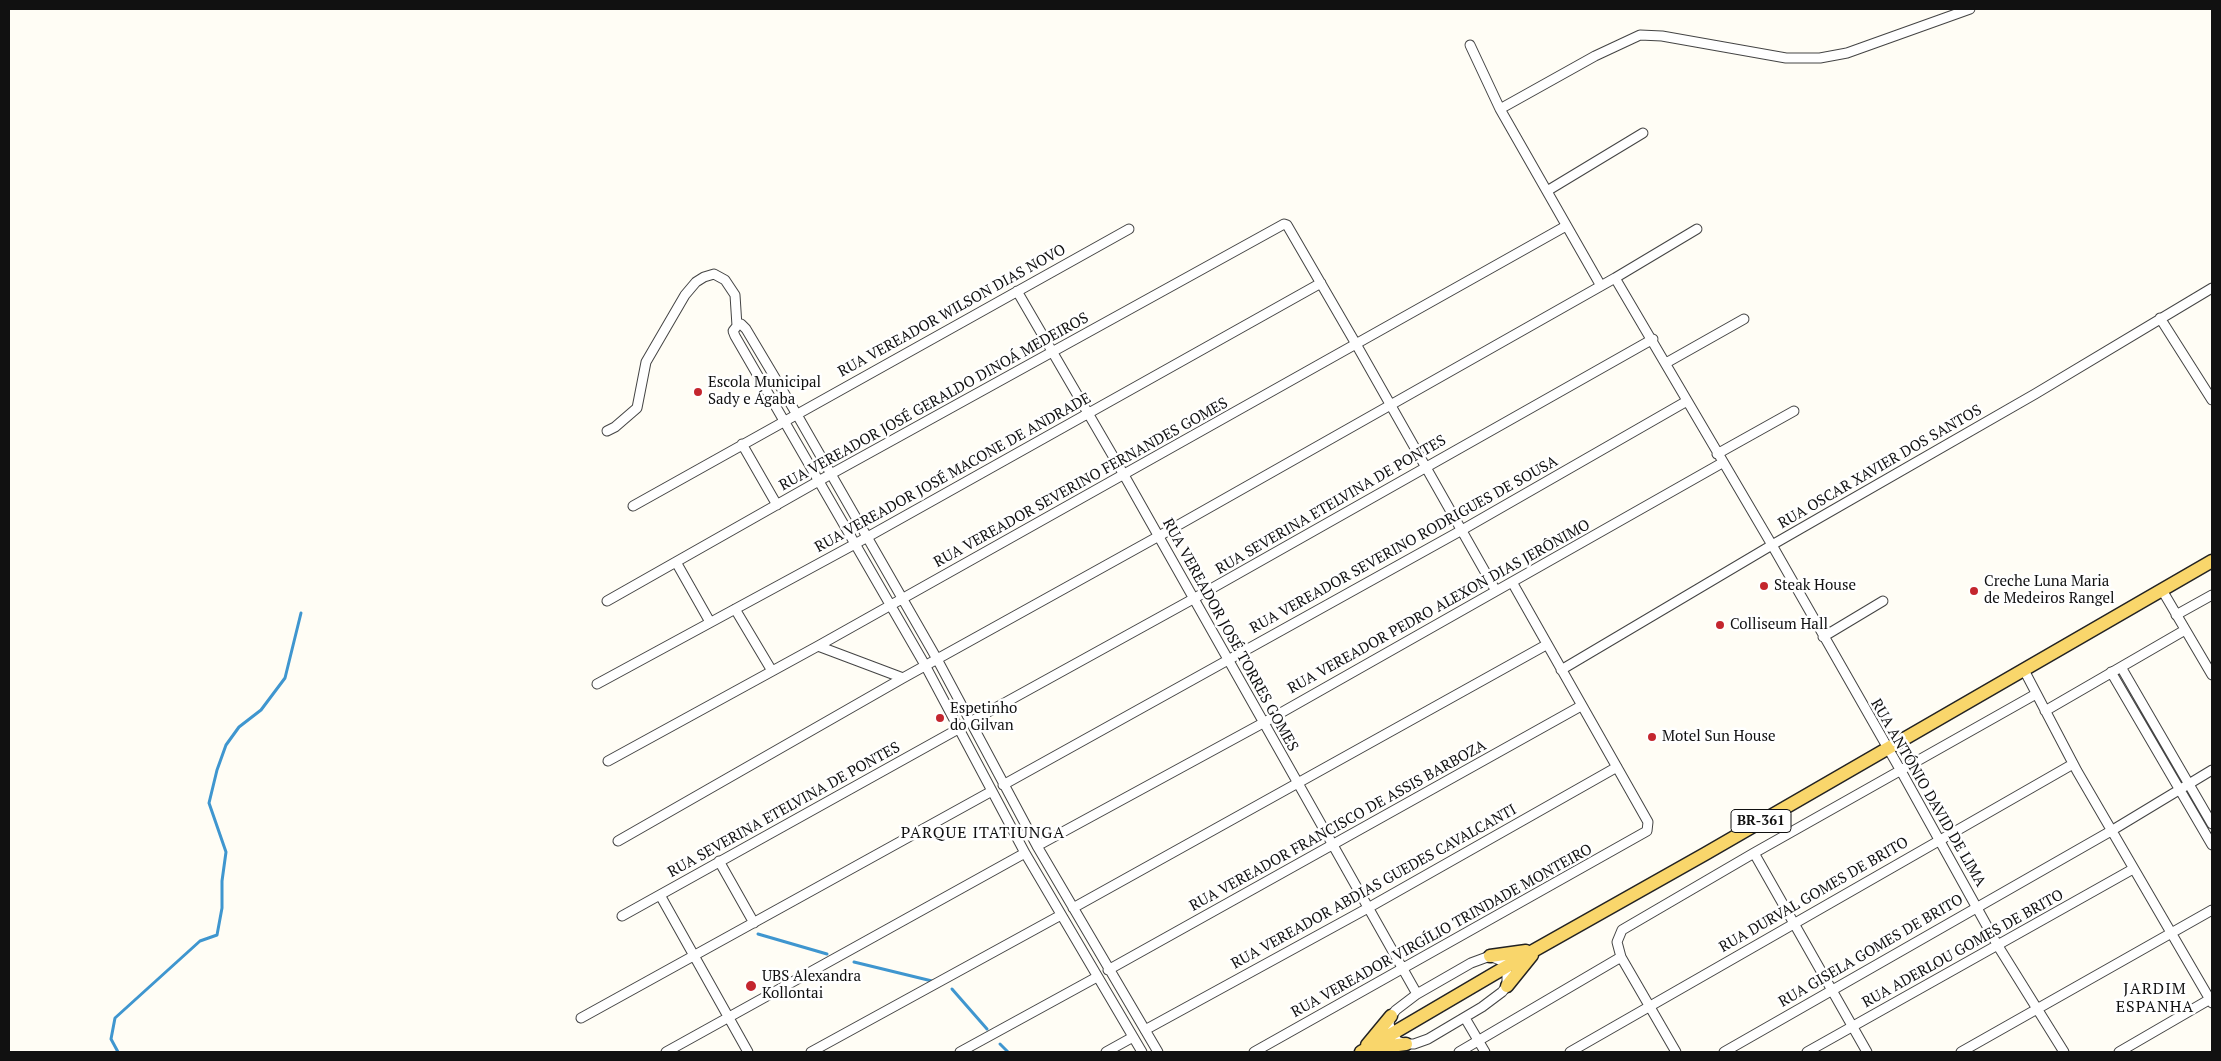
<!DOCTYPE html>
<meta charset="utf-8">
<style>
body{margin:0}
#map{position:relative;width:2221px;height:1061px;overflow:hidden;background:#fffdf5;font-family:"PT Serif",serif}
canvas{display:block}
.frame{position:absolute;inset:0;border:10px solid #111;pointer-events:none}
</style>
<div id="map">
<canvas width="2221" height="1061"></canvas>
<div class="frame"></div>
</div>
<script>
const ctx = document.querySelector('canvas').getContext('2d');
ctx.lineJoin = 'round';
function poly(rows) {
  const path = new Path2D();
  for (const r of rows) {
    path.moveTo(r[0], r[1]);
    for (let i = 2; i < r.length; i += 2) path.lineTo(r[i], r[i + 1]);
  }
  return path;
}
function stroke(path, color, width, dash) {
  ctx.strokeStyle = color;
  ctx.lineWidth = width;
  ctx.lineCap = dash ? 'butt' : 'round';
  ctx.setLineDash(dash || []);
  ctx.stroke(path);
}
function label(font, color, halo, rows, align = 'center') {
  ctx.font = font + ' "PT Serif",serif';
  ctx.lineWidth = 5;
  ctx.setLineDash([]);
  ctx.textBaseline = 'middle';
  ctx.strokeStyle = halo;
  ctx.fillStyle = color;
  for (const [text, x, y, turn = 0] of rows) {
    ctx.save();
    ctx.translate(x, y);
    ctx.rotate((+turn || 0) * Math.PI / 180);
    ctx.textAlign = isNaN(turn) ? turn : align;
    if (halo) ctx.strokeText(text, 0, 0);
    ctx.fillText(text, 0, 0);
    ctx.restore();
  }
}
const stream = poly([
 [758,934,827,954],
 [854,962,932,981],
 [952,989,987,1029],
 [1000,1044,1008,1052],
 [118,1052,111,1039,115,1018,200,941,217,935,222,908,222,881,226,852,209,803,217,770,226,745,239,727,261,710,285,678,301,613]
]);
const street = poly([
 [1470,45,1500,109,1601,286],
 [1500,109,1595,56,1640,35,1662,36,1786,58,1820,58,1847,53,1970,9],
 [1547,191,1643,133],
 [1615,278,1772,545,1901,771,1998,946,2064,1052],
 [1017,291,1124,475,1417,994],
 [2160,318,2212,400],
 [737,326,741,324,746,329,796,413,937,659,1037,846,1158,1052],
 [1666,363,1744,319],
 [607,431,615,427,637,408,646,362,685,295,696,282,704,277,714,274,725,280,735,295,737,326,733,331,735,336,925,665,1025,853,1142,1052],
 [742,444,777,505],
 [1717,454,1794,411],
 [633,506,1129,229],
 [676,562,710,622],
 [2162,590,2212,675],
 [607,601,831,474,1284,224,1287,225,1356,344,1496,591],
 [735,609,772,671],
 [2176,615,2212,595],
 [1823,637,1883,601],
 [818,646,903,678],
 [2121,667,2212,824],
 [1561,670,1772,545,2035,394,2212,288],
 [2024,670,2077,771,2212,1003],
 [2111,672,2212,845],
 [597,684,855,544,1321,283],
 [2045,711,2185,630],
 [970,722,1193,599,1653,339],
 [608,761,818,646,1566,226],
 [1003,785,1462,530,1687,401],
 [618,841,903,678,1159,536,1615,278,1697,229],
 [1037,846,1263,723,1722,463],
 [1754,853,1867,1052],
 [719,861,754,923],
 [660,895,748,1052],
 [1073,908,1546,645],
 [622,916,960,728],
 [1490,956,1502,961,1506,967,1507,972,1507,986,1502,992,1482,1007,1428,1039,1414,1044,1406,1044,1397,1041,1390,1028,1389,1023,1391,1016,1396,1010,1417,994,1471,963,1490,956],
 [1108,970,1581,706],
 [581,1018,992,791],
 [1465,1018,1485,1052],
 [1145,1030,1368,908,1617,767],
 [666,1052,1025,853],
 [811,1052,1061,915],
 [960,1052,1097,977],
 [1106,1052,1133,1037],
 [1254,1052,1647,831,1648,822,1512,582],
 [1459,1052,1621,957],
 [1570,1052,2073,764],
 [1676,1052,1621,957,1617,942,1622,930,1754,853,2036,694],
 [1724,1052,2111,831,2212,770],
 [1807,1052,2133,869],
 [1961,1052,2212,910],
 [2119,1052,2212,998]
]);
const primary = poly([
 [1490,956,1526,951],
 [1507,986,1532,955],
 [1367,1045,1391,1016],
 [1374,1048,1406,1044],
 [1361,1052,1533,951,1705,854,2212,561]
]);
const markers = [
 [698,392,5,"#c4262e"],
 [1764,586,5,"#c4262e"],
 [1974,591,5,"#c4262e"],
 [1720,625,5,"#c4262e"],
 [940,718,5,"#c4262e"],
 [1652,737,5,"#c4262e"],
 [751,986,6,"#c4262e"]
];
const shields = [
 [1761,821,60]
];
const shieldNames = [
 ["BR-361",1761,821]
];
const streetNames = [
 ["RUA VEREADOR WILSON DIAS NOVO",952,311,-29],
 ["RUA VEREADOR JOSÉ GERALDO DINOÁ MEDEIROS",934,402,-29],
 ["RUA OSCAR XAVIER DOS SANTOS",1880,467,-30],
 ["RUA VEREADOR JOSÉ MACONE DE ANDRADE",953,473,-29],
 ["RUA VEREADOR SEVERINO FERNANDES GOMES",1081,483,-29],
 ["RUA SEVERINA ETELVINA DE PONTES",1331,505,-30],
 ["RUA VEREADOR SEVERINO RODRIGUES DE SOUSA",1404,545,-29],
 ["RUA VEREADOR PEDRO ALEXON DIAS JERÔNIMO",1439,607,-29],
 ["RUA VEREADOR JOSÉ TORRES GOMES",1230,635,61],
 ["RUA ANTÓNIO DAVID DE LIMA",1928,793,60],
 ["RUA SEVERINA ETELVINA DE PONTES",784,810,-29],
 ["RUA VEREADOR FRANCISCO DE ASSIS BARBOZA",1338,826,-29],
 ["RUA VEREADOR ABDIAS GUEDES CAVALCANTI",1374,887,-29],
 ["RUA DURVAL GOMES DE BRITO",1814,895,-30],
 ["RUA VEREADOR VIRGÍLIO TRINDADE MONTEIRO",1442,931,-29],
 ["RUA ADERLOU GOMES DE BRITO",1963,949,-29],
 ["RUA GISELA GOMES DE BRITO",1871,951,-30]
];
const poiNames = [
 ["Escola Municipal",708,383],
 ["Sady e Ágaba",708,400],
 ["Creche Luna Maria",1984,582],
 ["de Medeiros Rangel",1984,599],
 ["Steak House",1774,586],
 ["Colliseum Hall",1730,625],
 ["Espetinho",950,709],
 ["do Gilvan",950,726],
 ["Motel Sun House",1662,737],
 ["UBS Alexandra",762,977],
 ["Kollontai",762,994]
];
const neighbourhoodNames = [
 ["PARQUE ITATIUNGA",983,833],
 ["JARDIM",2155,989],
 ["ESPANHA",2155,1007]
];
stroke(stream, '#3f96cf', 3);
stroke(street, '#444', 11);
stroke(primary, '#222', 15);
stroke(street, '#fff', 9);
stroke(primary, '#f9d66b', 12);
for (const [x, y, r, color] of markers) {
  const dot = new Path2D();
  dot.arc(x, y, r, 0, 2 * Math.PI);
  ctx.fillStyle = color;
  ctx.fill(dot);
  stroke(dot, '#fff', 2);
}
for (const [x, y, w] of shields) {
  const box = new Path2D();
  box.roundRect(x - w / 2, y - 11.5, w, 23, 4);
  ctx.fillStyle = '#fff';
  ctx.fill(box);
  stroke(box, '#111', 1);
}
label('bold 14px', '#111', null, shieldNames);
label('15px', '#111', '#fff', streetNames);
label('15px', '#111', '#fff', poiNames, 'left');
ctx.letterSpacing = '1px';
label('16px', '#111', '#fff', neighbourhoodNames);
ctx.letterSpacing = '0px';
</script>
